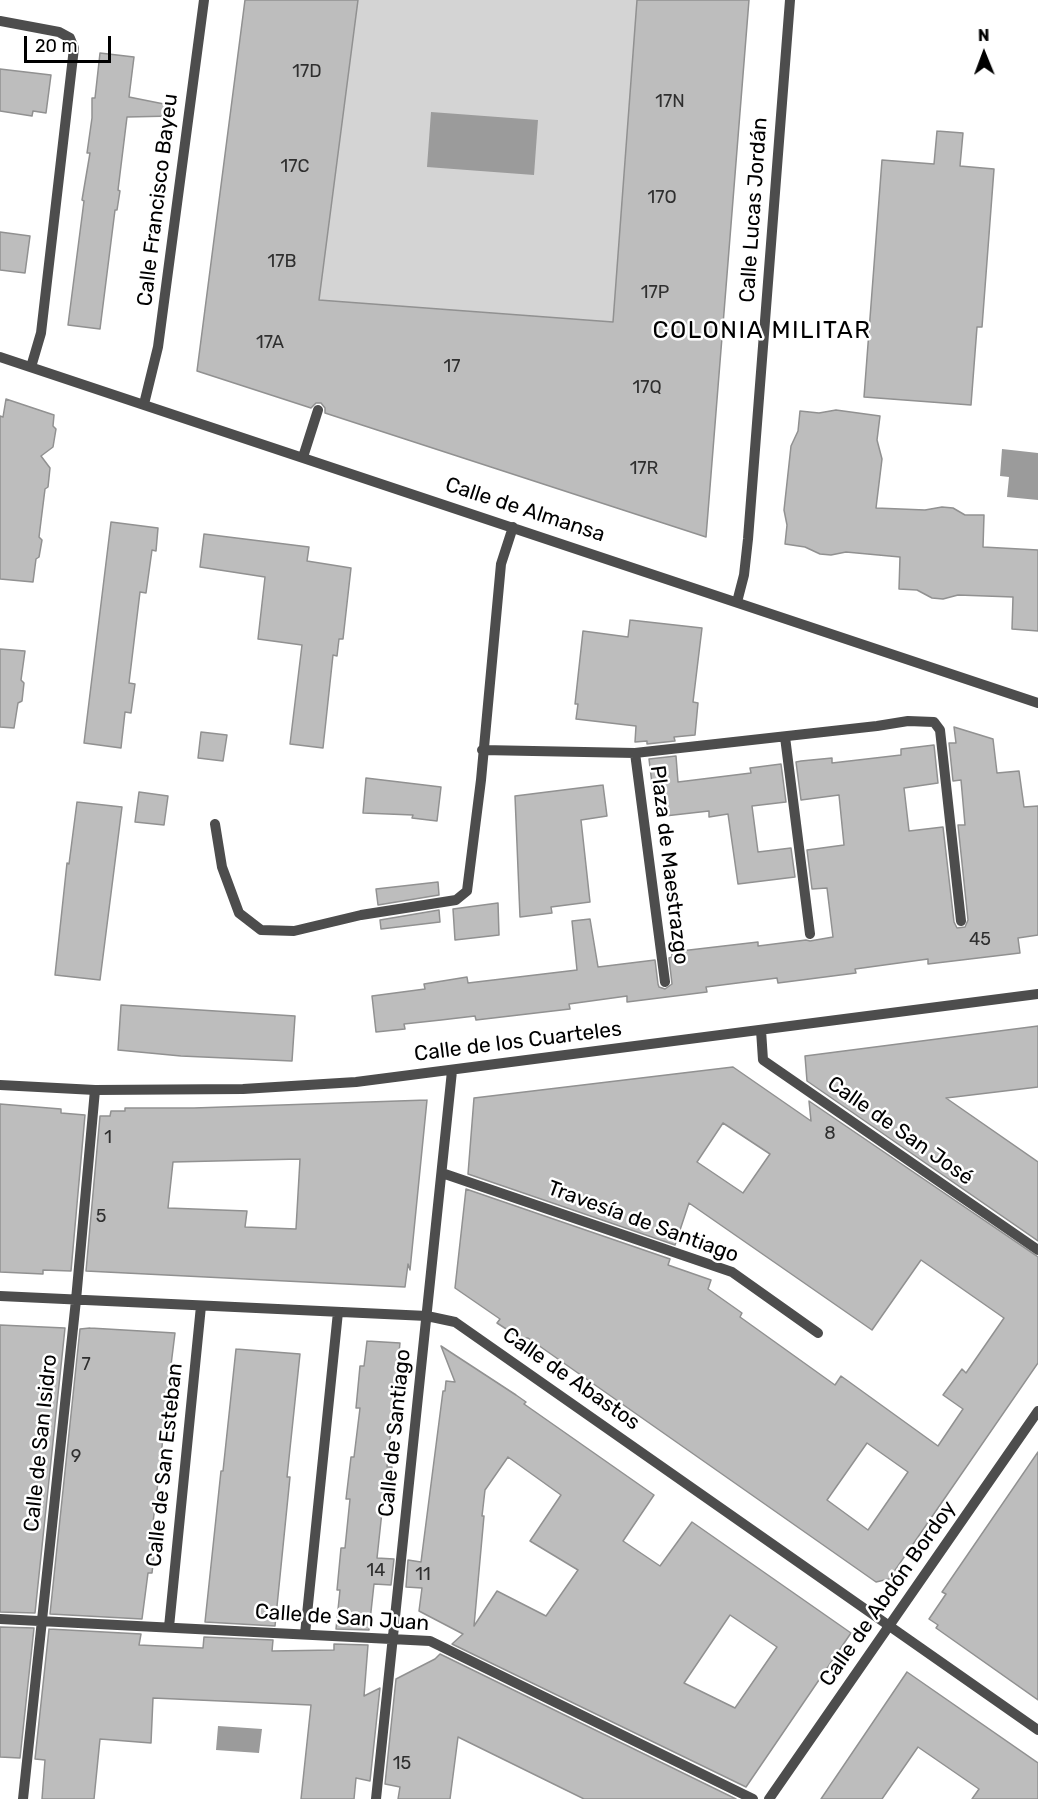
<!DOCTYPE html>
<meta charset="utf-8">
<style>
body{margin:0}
#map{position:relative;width:1038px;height:1799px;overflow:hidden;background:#fff;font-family:Rubik,sans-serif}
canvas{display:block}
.north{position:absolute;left:954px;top:24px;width:60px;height:60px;-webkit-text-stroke:4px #fff;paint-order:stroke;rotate:359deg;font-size:16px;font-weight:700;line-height:24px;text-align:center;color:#000}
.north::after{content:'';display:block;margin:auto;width:21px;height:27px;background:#000;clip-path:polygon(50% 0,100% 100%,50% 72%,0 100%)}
.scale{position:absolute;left:24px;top:36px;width:87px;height:27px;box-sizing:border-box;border:3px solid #000;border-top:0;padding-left:8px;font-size:18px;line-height:21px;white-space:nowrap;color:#000;-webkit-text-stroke:4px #fff;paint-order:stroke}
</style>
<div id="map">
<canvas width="1038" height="1799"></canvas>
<div class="north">N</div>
<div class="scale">20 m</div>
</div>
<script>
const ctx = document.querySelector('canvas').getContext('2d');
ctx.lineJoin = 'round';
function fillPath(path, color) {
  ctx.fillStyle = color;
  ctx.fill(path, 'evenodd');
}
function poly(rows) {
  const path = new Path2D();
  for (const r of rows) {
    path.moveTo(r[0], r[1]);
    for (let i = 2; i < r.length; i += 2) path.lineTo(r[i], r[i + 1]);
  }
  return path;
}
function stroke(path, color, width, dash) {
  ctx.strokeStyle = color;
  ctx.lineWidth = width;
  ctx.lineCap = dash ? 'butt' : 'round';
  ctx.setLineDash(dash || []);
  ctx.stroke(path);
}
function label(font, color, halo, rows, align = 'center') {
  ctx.font = font + ' Rubik,sans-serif';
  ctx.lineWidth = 5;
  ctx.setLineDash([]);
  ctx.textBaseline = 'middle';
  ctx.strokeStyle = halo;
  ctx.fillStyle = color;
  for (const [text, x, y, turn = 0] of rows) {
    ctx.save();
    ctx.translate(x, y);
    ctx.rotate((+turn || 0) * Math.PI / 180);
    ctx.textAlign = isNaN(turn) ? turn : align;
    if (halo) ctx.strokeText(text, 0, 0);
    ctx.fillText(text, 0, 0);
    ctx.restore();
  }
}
const green = poly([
 [358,0,637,0,613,322,319,300]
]);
const water = poly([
 [431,112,538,120,534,175,427,167],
 [1002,449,1038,453,1038,500,1007,497,1009,477,1000,476],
 [218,1726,262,1729,259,1753,216,1750]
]);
const building = poly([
 [245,0,358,0,319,300,613,322,637,0,749,0,706,537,325,413,325,408,321,403,316,403,311,408,197,371,245,0],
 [100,53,134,57,129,97,174,106,173,116,127,117,118,190,120,191,117,210,115,210,100,329,68,325,84,201,82,200,90,153,87,153,92,118,92,98,95,98,100,53],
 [0,69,51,75,46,113,33,111,32,116,0,111,0,69],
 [937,131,963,133,960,166,994,169,982,327,977,327,971,405,864,397,882,160,934,164,937,131],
 [0,232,30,236,25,273,0,270,0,232],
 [6,399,54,415,53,426,56,429,53,447,41,456,50,468,48,487,45,489,39,537,42,540,39,557,36,559,33,582,0,579,0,416,3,417,6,399],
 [836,410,880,416,877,440,882,459,876,508,925,510,942,507,953,508,965,515,984,515,983,547,1038,550,1038,631,1012,629,1013,597,958,595,943,599,932,598,917,590,899,589,900,557,846,552,831,555,820,554,805,547,785,544,787,525,784,510,791,446,798,431,800,411,819,413,836,410],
 [111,522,158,528,156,551,152,550,146,593,140,592,129,683,135,684,131,713,125,712,121,748,84,743,111,522],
 [204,534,309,547,307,561,351,568,343,639,339,639,337,656,333,655,323,748,290,744,302,645,258,639,265,577,200,567,204,534],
 [630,620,702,628,693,702,698,703,695,735,674,737,675,741,647,744,647,741,635,742,636,726,576,719,578,704,575,704,583,631,628,637,630,620],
 [0,649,25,651,21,680,24,683,22,701,18,703,14,728,0,727,0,649],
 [954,727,993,739,997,773,1019,771,1024,807,1038,806,1038,935,1018,938,1020,953,928,964,928,959,855,969,856,973,778,983,777,978,706,987,707,992,627,1002,627,996,569,1004,570,1009,476,1020,475,1016,441,1020,404,1024,405,1029,376,1032,372,996,425,989,424,984,467,977,468,983,577,970,572,921,590,919,598,967,655,960,658,984,659,987,665,989,672,984,669,958,672,957,672,952,758,942,758,946,806,940,810,941,833,937,827,888,812,889,807,850,844,845,839,795,801,800,796,762,801,761,832,758,832,763,901,755,901,749,934,745,938,783,904,788,909,831,943,827,954,922,957,928,965,927,968,920,958,825,965,825,961,780,953,781,949,743,956,743,954,727],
 [201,732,227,735,223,761,198,758,201,732],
 [676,756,678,782,751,773,750,768,781,764,786,802,752,806,758,852,791,848,795,877,738,884,728,814,709,817,709,811,656,817,649,759,676,756],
 [366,778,441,787,437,821,412,818,413,815,363,813,366,778],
 [603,785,607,816,581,820,590,902,551,907,552,913,520,917,515,796,603,785],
 [139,792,168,796,164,825,135,822,139,792],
 [77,802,122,807,100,980,55,975,67,863,69,864,77,802],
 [438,882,439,895,378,905,376,889,438,882],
 [498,903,499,935,455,940,453,909,498,903],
 [439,910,440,922,381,929,380,920,439,910],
 [121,1005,295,1016,292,1061,181,1056,118,1050,121,1005],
 [1038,1026,1038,1087,946,1098,1038,1162,1038,1241,807,1081,805,1056,1038,1026],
 [733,1067,811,1121,809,1101,1038,1257,1038,1363,889,1579,876,1582,528,1338,520,1338,497,1323,500,1319,455,1288,466,1189,670,1259,668,1265,711,1280,708,1289,742,1313,740,1317,835,1385,841,1376,938,1446,963,1409,943,1395,962,1369,966,1373,1004,1318,921,1260,872,1330,689,1203,675,1245,468,1174,474,1098,733,1067],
 [723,1123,770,1154,743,1193,697,1162,723,1123],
 [867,1443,908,1472,868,1530,827,1500,867,1443],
 [427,1100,410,1270,408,1264,405,1287,86,1271,100,1116,110,1116,111,1111,125,1111,125,1108,194,1108,427,1100],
 [300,1159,296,1229,245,1227,247,1211,168,1208,173,1162,300,1159],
 [0,1104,61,1109,61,1113,85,1115,71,1271,43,1270,43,1274,0,1272,0,1104],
 [0,1325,65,1328,35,1613,0,1612,0,1325],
 [90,1328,175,1333,171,1365,175,1366,172,1391,168,1391,161,1456,165,1456,162,1482,158,1482,150,1547,155,1547,152,1573,148,1573,142,1619,50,1614,80,1329,90,1328],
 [367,1341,400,1343,387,1467,392,1467,389,1493,384,1493,377,1558,394,1559,391,1585,374,1584,369,1630,336,1629,340,1590,337,1590,341,1548,345,1548,350,1499,346,1499,351,1457,354,1457,360,1408,356,1408,360,1366,364,1366,367,1341],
 [441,1346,516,1395,526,1402,524,1404,654,1495,623,1541,660,1566,692,1522,851,1633,746,1787,452,1644,463,1634,419,1611,422,1588,406,1587,408,1560,421,1562,443,1391,445,1391,446,1381,455,1382,441,1346],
 [508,1457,561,1495,530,1541,578,1570,546,1616,497,1591,474,1626,484,1516,482,1516,485,1490,508,1457],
 [730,1615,777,1647,735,1708,684,1683,730,1615],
 [236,1349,300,1354,287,1477,290,1477,275,1626,205,1622,221,1471,223,1471,236,1349],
 [1038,1452,1038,1700,936,1628,938,1625,929,1619,946,1594,942,1592,1038,1452],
 [0,1627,34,1628,20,1758,0,1757,0,1627],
 [49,1629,141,1634,139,1645,203,1648,204,1637,273,1640,272,1651,334,1650,334,1644,368,1645,364,1696,380,1688,370,1781,356,1778,354,1799,301,1799,311,1705,153,1698,151,1743,100,1739,94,1799,42,1799,45,1760,35,1759,49,1629],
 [440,1654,736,1799,584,1799,458,1737,450,1799,398,1799,400,1787,385,1784,396,1679,435,1659,440,1654],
 [907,1672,1038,1763,1038,1799,972,1799,979,1789,918,1747,882,1799,821,1799,907,1672]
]);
const minor = poly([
 [0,21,59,32,70,38,74,48,41,333,31,367],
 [0,357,1038,703],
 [144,404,158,347,204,0],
 [303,457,318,410],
 [737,602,744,575,748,539,790,0],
 [785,737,810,934],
 [482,750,635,753,877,726,908,721,934,722,940,730,961,921],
 [635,753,665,982],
 [215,824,222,867,239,913,261,930,294,931,361,915,456,900,467,891,481,780,501,564,513,527],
 [761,1030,763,1060,1038,1250],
 [0,1085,95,1090,243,1089,356,1082,1038,994],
 [442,1173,732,1272,818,1333],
 [0,1296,427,1316,455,1322,1038,1730],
 [0,1619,430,1641,753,1799],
 [169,1627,201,1306],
 [305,1634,338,1312],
 [23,1799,76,1300,95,1090],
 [376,1799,452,1071],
 [769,1799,1038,1411]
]);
const numberNames = [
 ["17D",307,72],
 ["17N",670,102],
 ["17C",295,167],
 ["17O",662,198],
 ["17B",282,262],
 ["17P",655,293],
 ["17A",270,343],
 ["17",452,367],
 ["17Q",647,388],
 ["17R",644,469],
 ["45",980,940],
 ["8",830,1134],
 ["1",108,1138],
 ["5",101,1217],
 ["7",86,1365],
 ["9",76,1457],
 ["14",376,1571],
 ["11",423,1575],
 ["15",402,1764]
];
const streetNames = [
 ["Calle Francisco Bayeu",158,200,-83],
 ["Calle Lucas Jordán",754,210,-86],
 ["Calle de Almansa",525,510,18],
 ["Plaza de Maestrazgo",669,865,83],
 ["Calle de los Cuarteles",518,1042,-7],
 ["Calle de San José",900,1131,35],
 ["Travesía de Santiago",643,1222,20],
 ["Calle de Abastos",571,1379,35],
 ["Calle de Santiago",395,1433,-84],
 ["Calle de San Isidro",41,1443,-84],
 ["Calle de San Esteban",165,1465,-84],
 ["Calle de Abdón Bordoy",888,1594,-55],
 ["Calle de San Juan",342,1618,4]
];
const quarterNames = [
 ["COLONIA MILITAR",762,331]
];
fillPath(green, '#d4d4d4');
fillPath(water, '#9b9b9b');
fillPath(building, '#bdbdbd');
stroke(building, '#919191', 1.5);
stroke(minor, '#4d4d4d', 10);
label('18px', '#2f2f2f', null, numberNames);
label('21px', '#000', '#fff', streetNames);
ctx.letterSpacing = '1.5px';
label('24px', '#000', '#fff', quarterNames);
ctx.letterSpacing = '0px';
</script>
